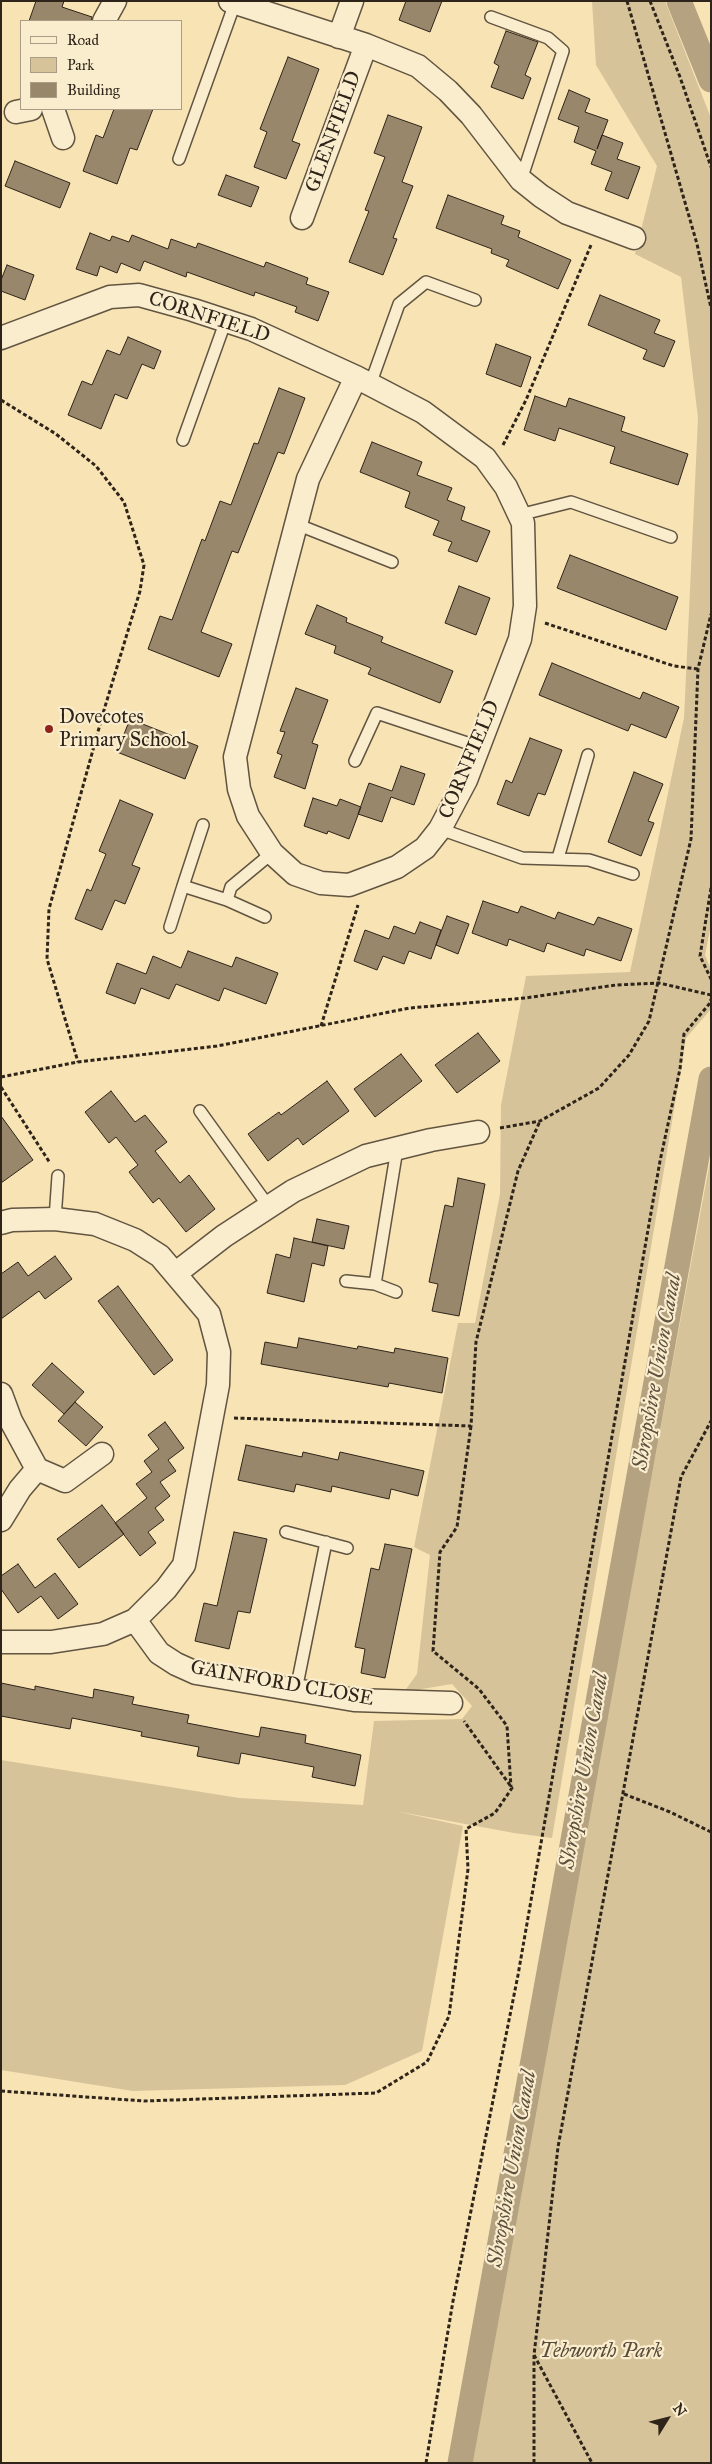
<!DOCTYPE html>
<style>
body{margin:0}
#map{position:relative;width:712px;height:2464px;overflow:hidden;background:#f8e3b4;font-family:"IM FELL Great Primer",serif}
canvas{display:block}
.frame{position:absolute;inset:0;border:2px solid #2f241a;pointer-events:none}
.legend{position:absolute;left:20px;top:20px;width:162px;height:90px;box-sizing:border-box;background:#faedce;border:1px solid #a99d86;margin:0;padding:6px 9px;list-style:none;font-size:15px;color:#2f241a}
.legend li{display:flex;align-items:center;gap:10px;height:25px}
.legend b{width:25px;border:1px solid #a99d86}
.north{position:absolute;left:642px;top:2394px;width:50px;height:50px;-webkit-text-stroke:4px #faedce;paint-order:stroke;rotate:54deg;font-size:14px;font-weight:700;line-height:20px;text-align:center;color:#2f241a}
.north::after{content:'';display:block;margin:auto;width:18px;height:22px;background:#2f241a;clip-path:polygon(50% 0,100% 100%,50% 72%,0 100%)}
</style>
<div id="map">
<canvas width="712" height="2464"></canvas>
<div class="frame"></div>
<ul class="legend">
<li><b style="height:6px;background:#faedce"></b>Road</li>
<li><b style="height:14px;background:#d6c39a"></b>Park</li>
<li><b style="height:14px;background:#98876a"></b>Building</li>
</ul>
<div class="north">N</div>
</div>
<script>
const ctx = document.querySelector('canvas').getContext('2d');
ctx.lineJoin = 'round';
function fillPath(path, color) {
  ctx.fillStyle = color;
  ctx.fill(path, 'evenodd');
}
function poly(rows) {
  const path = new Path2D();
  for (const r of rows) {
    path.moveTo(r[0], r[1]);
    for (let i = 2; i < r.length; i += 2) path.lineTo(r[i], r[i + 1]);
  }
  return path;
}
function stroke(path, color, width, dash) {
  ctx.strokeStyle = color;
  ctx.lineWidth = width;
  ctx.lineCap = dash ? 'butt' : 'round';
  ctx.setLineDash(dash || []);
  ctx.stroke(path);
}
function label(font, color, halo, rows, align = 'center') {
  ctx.font = font + ' "IM FELL Great Primer",serif';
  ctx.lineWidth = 4.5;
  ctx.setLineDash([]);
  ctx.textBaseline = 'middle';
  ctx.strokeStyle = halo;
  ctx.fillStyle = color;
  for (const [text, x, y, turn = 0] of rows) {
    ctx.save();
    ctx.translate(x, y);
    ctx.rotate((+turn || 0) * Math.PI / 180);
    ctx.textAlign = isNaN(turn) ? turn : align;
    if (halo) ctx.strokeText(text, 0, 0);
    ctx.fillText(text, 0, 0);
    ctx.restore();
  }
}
const green = poly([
 [592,1,665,1,711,118,711,925,705,955,711,969,711,1009,686,1038,552,1838,514,1833,395,1811,463,1826,422,2051,345,2085,133,2091,1,2070,1,1760,239,1798,363,1805,374,1721,462,1719,472,1706,452,1684,404,1692,417,1674,430,1555,414,1547,458,1323,475,1323,500,1194,501,1105,526,976,630,972,684,718,698,418,681,277,635,254,657,166,596,65],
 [711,1156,711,2463,468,2463]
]);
const canal = poly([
 [679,1,711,80],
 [460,2463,711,1079]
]);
const building = poly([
 [36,1,64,1,62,7,92,17,91,21,29,21,36,1],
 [406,1,442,1,430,32,399,20,406,1],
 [506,31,538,42,525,75,531,78,523,99,491,87,499,66,494,63,506,31],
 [288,57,319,69,292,141,300,144,286,179,254,167,267,132,260,129,288,57],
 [569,90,590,99,585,112,608,120,597,149,602,135,623,143,617,159,640,167,628,199,605,190,612,172,591,164,596,151,574,142,579,127,558,119,569,90],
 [114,109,153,109,137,150,130,148,117,184,83,171,96,135,103,138,114,109],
 [388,115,422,127,402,182,413,186,393,238,397,239,383,275,349,262,369,211,365,210,385,157,374,153,388,115],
 [15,161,70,183,60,208,5,186,15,161],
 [226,175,259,187,251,207,218,195,226,175],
 [448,195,504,216,501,224,520,231,518,237,571,260,558,289,506,266,509,260,491,253,492,249,436,228,448,195],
 [90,233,110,241,112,236,129,242,132,235,168,249,171,239,196,248,198,243,264,267,266,262,308,278,306,284,329,292,318,321,295,312,297,307,255,292,254,296,187,272,186,277,144,261,140,271,121,263,117,273,100,266,97,276,76,269,90,233],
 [7,265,34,275,25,300,1,291,1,280,7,265],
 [600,295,660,320,654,333,675,341,664,367,643,359,647,350,588,325,600,295],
 [128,337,161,351,154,369,142,364,127,399,115,394,101,429,68,415,82,381,92,385,107,350,120,355,128,337],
 [496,344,531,357,521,387,486,374,496,344],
 [279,388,305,398,284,454,278,452,238,553,232,551,201,632,232,644,219,677,148,649,160,616,172,620,202,539,205,541,220,501,231,505,254,443,258,444,279,388],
 [535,396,566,407,569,398,625,417,621,431,688,454,678,485,610,463,615,447,559,428,555,441,524,430,535,396],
 [372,442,422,462,417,475,452,488,447,500,465,507,461,520,490,531,477,562,448,551,452,542,433,535,439,521,405,507,410,492,360,472,372,442],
 [570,555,678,597,666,630,557,588,570,555],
 [459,586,490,598,476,635,445,623,459,586],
 [317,605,347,618,346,622,383,637,381,642,453,671,440,703,368,674,371,668,334,653,336,646,305,634,317,605],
 [552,663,640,699,643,692,679,707,666,738,631,724,628,731,539,695,552,663],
 [296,688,328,700,312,743,318,745,305,789,274,777,282,755,277,753,285,732,280,731,296,688],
 [130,719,198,746,185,779,117,752,130,719],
 [530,738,562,750,545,795,538,793,529,816,497,804,506,780,512,783,530,738],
 [401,766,425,774,414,805,391,797,382,822,358,814,369,783,392,791,401,766],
 [634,772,663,784,648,821,654,823,641,856,608,842,634,772],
 [313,798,337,806,340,799,361,807,349,839,328,831,327,834,304,826,313,798],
 [120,800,153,814,132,865,140,868,125,904,115,900,102,930,75,919,87,889,91,891,106,854,99,851,120,800],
 [483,901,518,913,521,906,555,919,558,912,594,925,598,917,632,929,621,961,586,949,584,956,547,943,544,952,509,939,507,946,472,933,483,901],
 [447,916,469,924,458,954,436,945,447,916],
 [420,922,441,930,431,959,409,951,404,964,383,956,377,970,354,961,365,930,389,939,394,926,415,934,420,922],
 [188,951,232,967,236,957,278,973,266,1004,224,988,219,1001,176,984,169,999,141,988,135,1004,106,993,117,963,146,974,153,956,181,968,188,951],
 [478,1033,500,1061,457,1093,435,1065,478,1033],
 [401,1054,422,1081,375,1117,354,1089,401,1054],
 [327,1081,349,1111,303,1145,298,1138,268,1161,248,1134,279,1112,281,1115,327,1081],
 [111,1091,135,1122,145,1115,167,1142,155,1151,180,1183,189,1175,215,1209,186,1232,159,1198,153,1203,129,1172,138,1165,116,1137,109,1143,85,1112,111,1091],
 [1,1116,33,1160,1,1183,1,1116],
 [458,1178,485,1184,459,1316,432,1311,438,1284,429,1282,445,1205,453,1207,458,1178],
 [317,1219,349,1226,344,1249,312,1242,317,1219],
 [294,1238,328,1246,324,1266,312,1263,304,1302,267,1293,276,1254,290,1258,294,1238],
 [55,1256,72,1279,45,1299,39,1291,1,1319,1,1274,18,1262,28,1276,55,1256],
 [118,1286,173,1360,154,1375,98,1301,118,1286],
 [299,1338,357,1349,358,1346,394,1353,395,1348,448,1358,442,1393,389,1383,388,1387,261,1364,265,1342,297,1348,299,1338],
 [52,1363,84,1392,64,1414,32,1385,52,1363],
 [75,1402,103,1427,86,1446,58,1421,75,1402],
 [165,1422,184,1448,168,1460,176,1471,160,1482,170,1496,155,1508,164,1520,148,1532,156,1543,140,1556,115,1523,147,1498,136,1484,152,1472,144,1461,159,1449,148,1435,165,1422],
 [246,1445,302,1457,303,1452,338,1460,340,1452,424,1471,418,1496,391,1489,389,1499,332,1486,331,1492,296,1484,294,1492,238,1480,246,1445],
 [102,1505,124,1534,79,1568,57,1539,102,1505],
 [234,1532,267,1539,250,1613,238,1611,229,1649,195,1641,204,1603,217,1606,234,1532],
 [385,1544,412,1549,385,1678,361,1673,365,1649,355,1647,371,1568,379,1570,385,1544],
 [18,1564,35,1588,55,1573,78,1604,58,1619,41,1596,18,1613,1,1589,1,1576,18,1564],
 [1,1683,35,1690,35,1686,93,1698,94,1689,134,1697,132,1704,189,1715,187,1723,259,1737,261,1727,306,1735,305,1743,361,1755,355,1786,312,1777,314,1767,241,1753,239,1764,197,1756,199,1747,141,1736,142,1732,72,1718,70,1729,1,1716,1,1683]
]);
const path = poly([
 [627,1,697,244,711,308],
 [650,1,680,77,711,167],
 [1,400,56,434,96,466,124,502,144,565,140,591,104,710,49,909,47,959,78,1062],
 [503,445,526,400,591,245],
 [545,623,674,666,698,669],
 [711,888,700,956,711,979],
 [321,1026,358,905],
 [1,1077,78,1062,217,1046,410,1008,525,998,616,985,659,983,711,995],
 [1,1087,50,1163],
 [500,1128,540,1121,599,1088,629,1055,649,1021,691,839,698,669,711,614],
 [234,1418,471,1426,476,1342,518,1171,540,1121],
 [471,1426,457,1527,440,1552,433,1651,479,1689,507,1726,511,1787],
 [624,1794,670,1812,711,1832],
 [1,2091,144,2101,376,2093,427,2062,449,2016,468,1869,466,1829,495,1813,512,1788,464,1721],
 [534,2355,592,2463],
 [426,2463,453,2301,518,1975,660,1161,680,1069,684,1034,710,1003,711,999],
 [534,2463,534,2355,558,2147,681,1477,711,1421]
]);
const lane = poly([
 [491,17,548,38,563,51,521,180],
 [179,159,235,3],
 [370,385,399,304,426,282,475,300],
 [183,440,226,320],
 [519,515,571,502,671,537],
 [296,524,392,562],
 [355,761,377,713,479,747],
 [203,825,183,886,227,900],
 [440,829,522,858,589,860,633,874],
 [558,858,588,755],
 [265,917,227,900,231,887,272,853],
 [170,927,183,886],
 [200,1111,269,1207],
 [55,1219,58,1176],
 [346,1281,375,1284,396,1292],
 [375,1284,397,1149],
 [286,1532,347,1548],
 [296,1690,326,1542]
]);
const street = poly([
 [230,1,366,45,418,66,448,91,471,115,521,180,541,196,567,213,634,238],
 [104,21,115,1],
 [339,37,352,1],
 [53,109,63,138],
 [16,112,31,109],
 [302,218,366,45],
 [1,338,110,297,139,295,193,310,251,329,356,377,423,412,485,458,506,487,523,523,525,606,520,639,466,780,440,829,425,848,397,867,349,885,321,883,295,874,272,853,248,816,239,789,235,757,308,479,356,377],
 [1,1223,12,1220,55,1219,95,1224,135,1240,160,1256,209,1314,219,1352,218,1385,184,1565,166,1589,135,1620,103,1634,51,1642,1,1642],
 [176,1273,224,1236,293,1191,366,1156,431,1140,478,1132],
 [1,1394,11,1421,37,1469,65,1481,102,1454],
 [1,1520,20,1489,37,1469],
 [135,1620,159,1653,176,1664,196,1673,354,1700,451,1703]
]);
const markers = [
 [49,729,5,"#8f2418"]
];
const streetNames = [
 ["GLENFIELD",334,132,-70],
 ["CORNFIELD",209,318,18],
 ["CORNFIELD",470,760,-67],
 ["GAINFORD CLOSE",282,1684,10]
];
const poiNames = [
 ["Dovecotes",59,718],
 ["Primary School",59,741]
];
const parkNames = [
 ["Tebworth Park",601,2352]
];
const waterNames = [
 ["Shropshire Union Canal",658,1372,-80],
 ["Shropshire Union Canal",585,1771,-80],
 ["Shropshire Union Canal",513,2169,-80]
];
fillPath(green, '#d6c39a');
stroke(canal, '#b4a280', 25);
fillPath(building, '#98876a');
stroke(building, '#2f241a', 1);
stroke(lane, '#615440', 14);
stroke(street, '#615440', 25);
stroke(path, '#2f241a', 3, [4, 2.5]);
stroke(lane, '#faedce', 11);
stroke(street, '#faedce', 22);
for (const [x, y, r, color] of markers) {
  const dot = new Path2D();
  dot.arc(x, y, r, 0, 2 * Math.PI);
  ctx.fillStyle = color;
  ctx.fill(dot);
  stroke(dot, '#faedce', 2);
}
label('20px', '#2f241a', '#faedce', streetNames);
label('20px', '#2f241a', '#faedce', poiNames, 'left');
label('italic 20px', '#594c3a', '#faedce', parkNames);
label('italic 21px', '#5e503e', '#faedce', waterNames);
</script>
